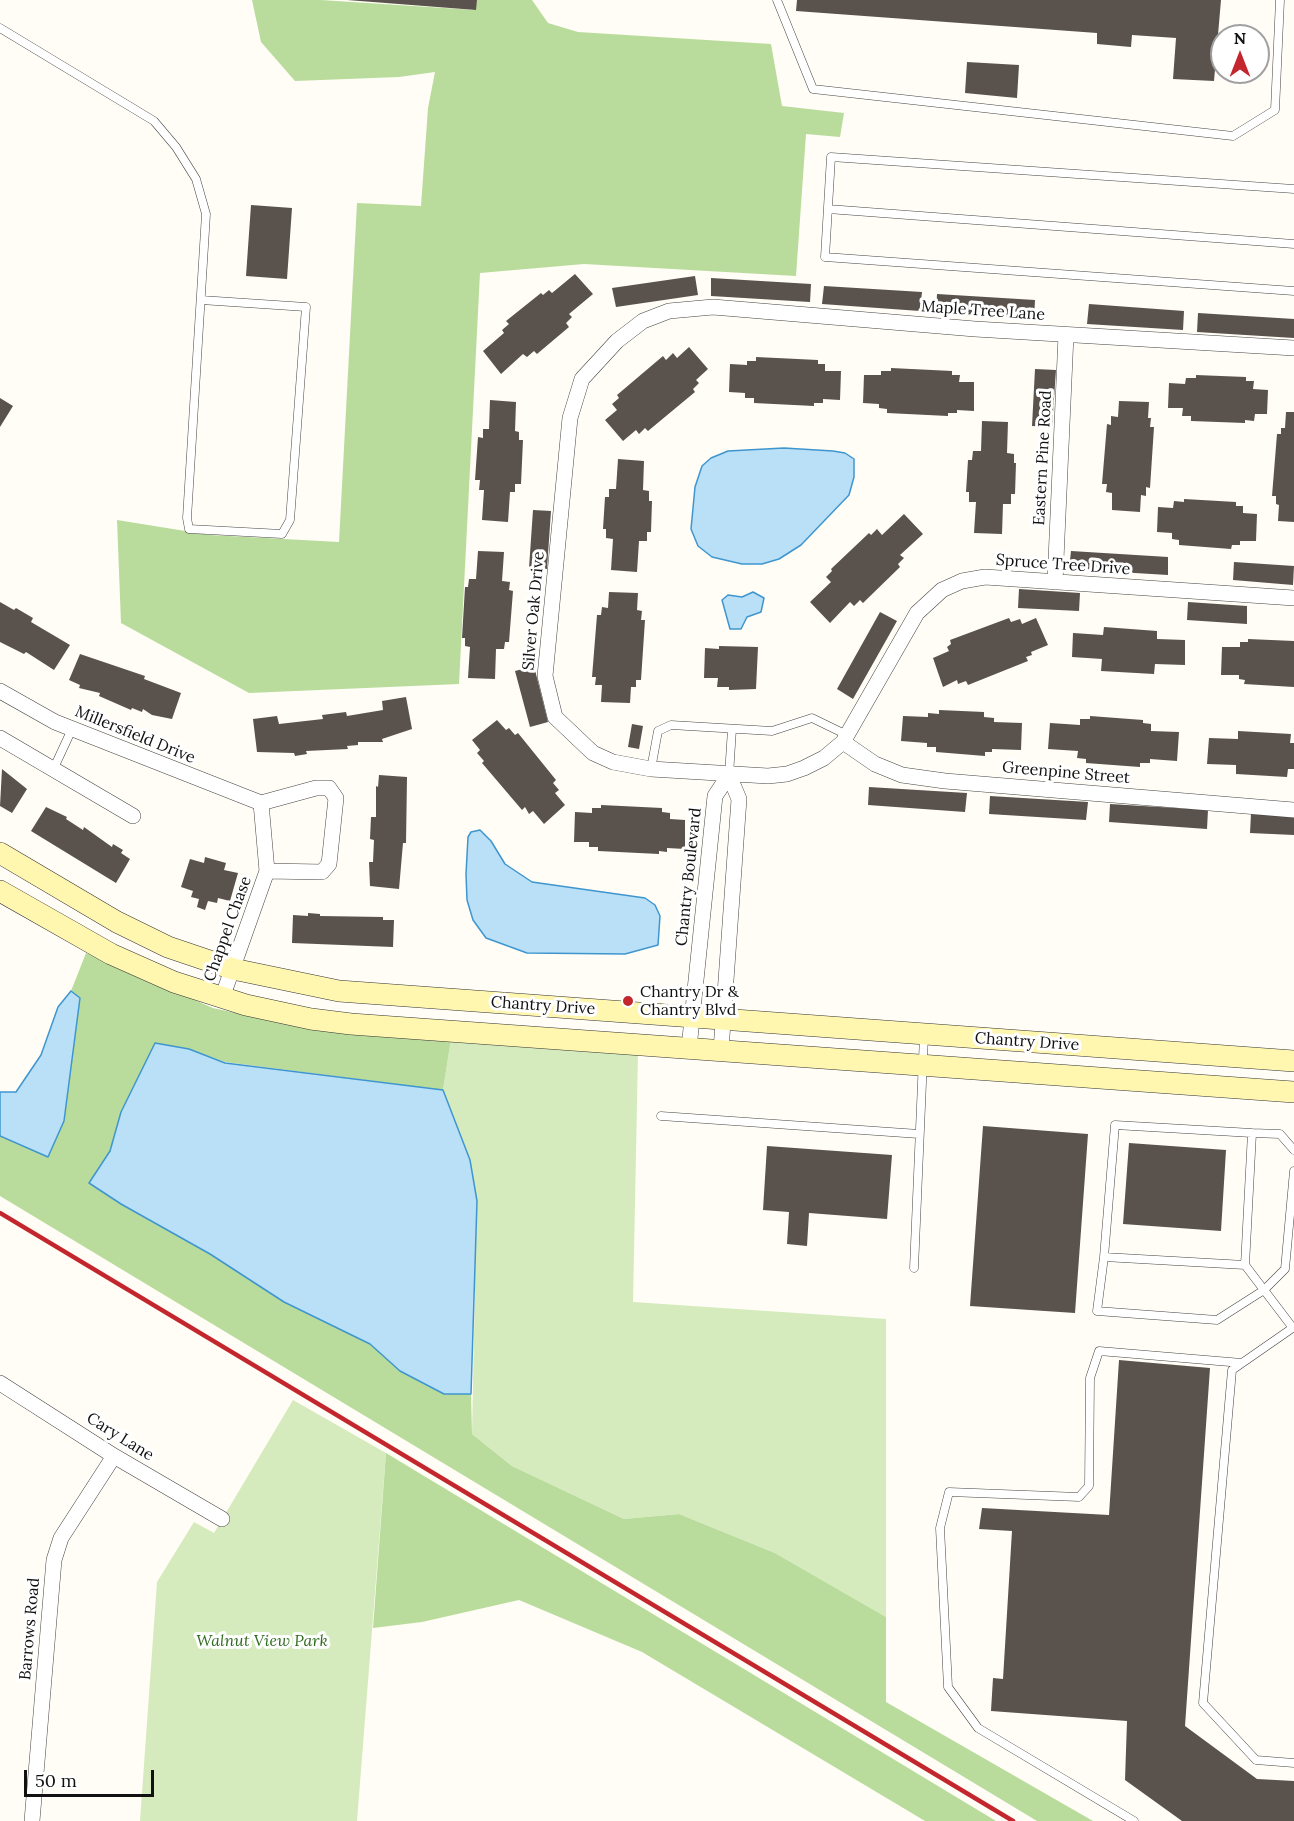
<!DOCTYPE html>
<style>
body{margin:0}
#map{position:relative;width:1294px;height:1821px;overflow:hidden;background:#fffdf5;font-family:Lora,serif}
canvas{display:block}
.north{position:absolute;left:1210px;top:24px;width:60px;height:60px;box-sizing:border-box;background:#fff;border:2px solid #a0a0a0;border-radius:50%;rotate:0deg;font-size:16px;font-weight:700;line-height:24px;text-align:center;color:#111}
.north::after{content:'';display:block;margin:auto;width:21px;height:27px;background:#c4262e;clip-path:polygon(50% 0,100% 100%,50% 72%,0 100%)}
.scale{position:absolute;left:24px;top:1770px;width:130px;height:27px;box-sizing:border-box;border:3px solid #111;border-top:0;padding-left:8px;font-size:18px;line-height:21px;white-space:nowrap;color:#111;-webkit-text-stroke:4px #fff;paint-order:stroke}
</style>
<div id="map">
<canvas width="1294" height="1821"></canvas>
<div class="north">N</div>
<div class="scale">50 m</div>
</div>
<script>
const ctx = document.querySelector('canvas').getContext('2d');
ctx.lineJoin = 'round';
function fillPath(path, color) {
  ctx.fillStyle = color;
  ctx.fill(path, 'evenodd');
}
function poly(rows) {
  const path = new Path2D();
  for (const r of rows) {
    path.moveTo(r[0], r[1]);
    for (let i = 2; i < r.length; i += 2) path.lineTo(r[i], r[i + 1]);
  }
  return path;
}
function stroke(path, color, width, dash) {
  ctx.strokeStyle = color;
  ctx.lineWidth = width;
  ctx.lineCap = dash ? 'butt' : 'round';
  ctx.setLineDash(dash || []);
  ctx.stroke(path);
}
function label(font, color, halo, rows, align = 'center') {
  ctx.font = font + ' Lora,serif';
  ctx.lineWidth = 6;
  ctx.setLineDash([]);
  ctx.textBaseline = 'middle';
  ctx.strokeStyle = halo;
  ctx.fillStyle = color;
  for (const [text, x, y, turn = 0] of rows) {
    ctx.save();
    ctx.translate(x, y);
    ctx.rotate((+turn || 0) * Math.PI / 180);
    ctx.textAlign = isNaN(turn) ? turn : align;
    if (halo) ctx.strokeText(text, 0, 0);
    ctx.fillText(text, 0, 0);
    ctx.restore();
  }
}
const green = poly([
 [451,1039,638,1053,633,1302,886,1319,886,1617,775,1553,679,1514,624,1519,512,1466,472,1434,475,1287,443,1090],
 [293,1400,386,1453,357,1821,140,1821,157,1582,194,1522,214,1533]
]);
const forest = poly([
 [252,0,321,0,475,10,477,0,532,0,548,23,578,32,771,44,782,106,844,113,840,137,806,134,796,276,584,264,480,273,459,684,249,693,121,623,117,520,210,535,339,542,357,203,421,206,428,108,435,72,399,77,295,81,261,42],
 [86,953,213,1008,304,1028,451,1039,443,1090,225,1062,189,1049,121,1112,110,1151,89,1183,121,1204,210,1254,284,1302,370,1344,400,1371,444,1394,471,1394,472,1434,512,1466,624,1519,679,1514,775,1553,886,1617,886,1702,1093,1821,1037,1821,0,1196,0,1136,48,1157,64,1121,80,998,71,991],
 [386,1453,996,1821,925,1821,642,1652,519,1600,422,1622,373,1628]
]);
const water = poly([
 [784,448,833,451,845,453,854,459,854,477,849,495,801,545,779,559,762,564,742,564,712,557,698,546,691,529,695,487,702,466,711,458,728,451,784,448],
 [753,592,764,598,761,612,747,617,741,629,730,629,722,600,728,595,742,597,753,592],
 [480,830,491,841,505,864,532,882,645,898,655,905,660,916,658,945,625,954,527,953,486,938,473,920,467,900,466,874,468,837,471,832,480,830],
 [71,991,80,998,64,1121,48,1157,0,1136,0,1092,16,1092,41,1055,58,1007,71,991],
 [155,1043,189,1049,225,1063,443,1090,470,1160,477,1201,471,1394,444,1394,400,1371,370,1344,284,1302,210,1254,121,1204,89,1183,110,1151,121,1112,155,1043]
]);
const building = poly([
 [347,0,477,0,476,10],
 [797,0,1221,0,1214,81,1173,79,1176,38,1132,35,1131,47,1097,44,1097,33,796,11],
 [967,62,1019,65,1017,98,965,93],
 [251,205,292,208,287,279,246,276],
 [575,274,593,294,569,314,572,317,566,323,569,327,537,354,534,351,527,357,523,354,501,374,483,351,504,333,502,330,509,324,506,321,541,293,543,295,549,290,552,293],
 [695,276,698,295,616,307,612,288],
 [711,278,811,284,810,302,711,296],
 [824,286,922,292,920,311,822,304],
 [937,294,1035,300,1034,319,936,312],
 [1089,304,1184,311,1183,330,1087,324],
 [1198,313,1294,319,1294,338,1197,332],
 [689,347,708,369,696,380,699,383,693,389,695,392,648,431,645,428,639,434,636,430,623,441,605,420,617,410,612,404,619,398,617,395,663,356,666,360,673,353,677,358],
 [756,357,818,360,818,364,825,364,825,371,841,371,840,400,823,399,823,403,814,403,814,406,754,403,754,398,745,398,745,393,729,392,730,364,747,365,747,361,756,361],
 [891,368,952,371,952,375,960,375,959,382,974,382,974,411,957,410,957,413,948,413,948,416,887,413,887,409,879,408,879,404,863,403,864,375,881,375,881,371,891,371],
 [1035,369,1056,370,1052,427,1032,426],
 [1196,375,1246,377,1246,381,1254,381,1253,389,1268,390,1267,414,1255,414,1254,421,1245,420,1245,423,1191,421,1191,416,1182,416,1183,408,1168,408,1169,383,1185,384,1186,378,1196,378],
 [0,398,13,406,0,427],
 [490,400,516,402,515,431,519,432,519,440,523,440,521,484,515,484,515,492,510,492,508,522,482,520,484,490,479,490,480,480,475,480,478,437,483,438,483,429,489,429],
 [1119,401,1149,402,1148,418,1151,418,1150,427,1154,427,1150,488,1146,487,1146,496,1141,495,1140,512,1112,510,1112,493,1106,492,1107,484,1102,484,1107,424,1111,425,1111,416,1118,417],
 [1286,412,1294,412,1294,522,1278,521,1279,505,1276,504,1276,496,1272,496,1277,434,1281,434,1281,428,1285,428],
 [982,421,1008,422,1007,453,1014,454,1014,463,1016,463,1015,494,1011,494,1011,504,1003,504,1002,534,974,533,976,502,969,502,969,492,966,492,968,460,972,460,973,451,981,451],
 [618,459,644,461,643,490,649,491,649,501,652,501,651,532,647,532,647,541,639,541,637,572,611,570,613,539,606,538,606,529,603,529,605,497,609,497,609,489,616,489],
 [1184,499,1236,502,1236,506,1243,506,1243,513,1257,514,1256,541,1240,541,1240,545,1232,545,1231,549,1179,545,1179,540,1172,539,1172,533,1157,532,1158,507,1173,508,1174,501,1184,502],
 [533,510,551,511,547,569,529,568],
 [904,514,923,534,900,555,904,558,898,564,900,567,863,603,860,600,854,606,850,602,830,623,810,602,831,582,826,577,832,571,831,569,869,533,871,535,877,529,882,535],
 [478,551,504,552,502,581,510,582,509,590,513,591,509,642,505,642,504,649,496,649,495,679,468,678,470,647,465,646,465,638,462,638,465,587,468,587,469,579,476,579],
 [1071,551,1168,557,1168,575,1069,569],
 [1234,562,1294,566,1293,585,1233,580],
 [1019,589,1080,593,1079,611,1018,608],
 [609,592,638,593,637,610,642,611,641,620,645,620,641,680,636,680,636,687,631,687,630,703,601,702,602,685,595,685,596,677,592,677,597,615,601,615,602,607,608,608],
 [0,602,14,610,16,608,33,618,31,622,70,645,54,670,26,652,24,654,0,642],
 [1188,602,1247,606,1247,624,1187,620],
 [880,612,897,621,853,699,837,689],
 [1009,618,1011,622,1020,619,1022,624,1036,618,1048,645,1031,652,1032,655,1026,657,1028,661,968,685,966,681,958,684,957,680,943,687,933,658,949,651,947,647,951,644,950,640],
 [1104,627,1157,631,1157,639,1185,640,1185,665,1155,664,1154,674,1101,671,1102,659,1072,657,1073,633,1103,635],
 [1248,639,1294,641,1294,687,1244,684,1245,680,1239,679,1239,675,1221,675,1222,647,1240,647,1240,642,1248,642],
 [719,646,758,647,756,689,729,690,729,687,717,687,718,678,704,678,705,648,719,649],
 [80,654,145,676,144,679,181,693,172,719,152,715,143,709,142,712,132,708,131,710,99,696,100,693,79,688,80,685,69,680],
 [534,666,548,722,530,727,515,671],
 [406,697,412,729,382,739,383,742,358,742,358,745,347,746,348,749,306,751,307,754,295,756,294,753,257,752,253,719,277,716,279,724,323,719,322,715,346,712,347,716,383,710,382,701],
 [939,710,984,712,984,717,994,718,994,722,1022,723,1021,750,992,749,992,752,985,752,985,756,936,752,936,747,927,747,927,743,901,741,903,716,928,717,928,713,939,714],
 [1090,716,1143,720,1143,723,1151,724,1151,731,1179,732,1177,761,1150,759,1150,763,1140,763,1140,767,1086,763,1086,759,1077,758,1078,751,1048,749,1050,723,1080,725,1080,719,1090,719],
 [497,720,506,730,509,728,515,735,518,733,556,780,553,783,559,790,555,793,565,805,544,824,533,811,529,814,525,807,522,810,482,763,484,761,477,753,480,750,472,740],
 [632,724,643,726,639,749,628,747],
 [1238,731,1291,734,1290,743,1294,743,1294,769,1288,769,1287,777,1236,774,1236,765,1207,764,1209,738,1238,739],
 [2,769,27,789,12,813,0,806],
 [379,775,407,777,406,843,403,843,399,889,370,886,369,862,373,862,374,840,370,839,371,817,376,817,376,786,378,787],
 [869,787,967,793,965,812,868,805],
 [990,796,1088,802,1086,820,989,814],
 [1110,804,1208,810,1207,829,1109,822],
 [601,805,662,808,662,812,670,813,670,819,685,820,685,849,667,848,667,852,659,851,659,854,598,851,598,847,589,847,589,842,574,842,575,812,592,813,592,808,601,808],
 [46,807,67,817,66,819,83,830,84,827,112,847,113,844,123,850,121,853,130,859,116,883,31,831],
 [1251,814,1294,817,1294,835,1250,833],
 [205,857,226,863,224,870,238,873,230,901,218,898,217,903,208,901,205,910,197,907,199,899,191,897,193,891,181,887,190,859,204,863],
 [308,913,320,914,320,916,383,917,383,920,394,920,393,947,292,943,293,915,308,916],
 [983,1126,1088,1134,1075,1313,970,1306],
 [1129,1143,1226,1150,1221,1231,1123,1224],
 [767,1146,892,1155,887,1219,809,1213,807,1246,787,1244,789,1212,763,1210],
 [1119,1360,1210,1368,1185,1726,1257,1779,1294,1781,1294,1821,1182,1821,1125,1780,1127,1721,991,1711,993,1678,1003,1679,1012,1531,979,1529,982,1508,1109,1515]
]);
const lane = poly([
 [777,0,813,89,1233,136,1275,110,1280,0],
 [0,28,154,121,176,147,196,179,206,214,187,518,189,529,282,534,290,520,306,307,201,300],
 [1294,189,831,157,825,257,1294,291],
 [828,209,1294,244],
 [651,769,658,731,671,725,772,731,812,718,847,735],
 [53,770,72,729],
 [729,775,732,729],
 [661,1116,919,1134],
 [1252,1133,1280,1134,1294,1150],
 [1104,1257,1097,1311,1217,1320,1264,1290,1285,1269,1294,1171],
 [1245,1265,1104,1257,1115,1125,1252,1133,1245,1265,1293,1328],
 [914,1268,924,1036],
 [1294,1327,1232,1370,1203,1703,1256,1760,1294,1763],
 [1134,1821,978,1728,948,1687,940,1528,949,1492,1079,1497,1089,1486,1090,1378,1099,1351,1242,1363]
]);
const street = poly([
 [1294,348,975,329,713,307,669,311,643,321,617,341,582,379,570,418,545,676,555,717,593,753,613,762,651,769,768,776,787,774,804,768,824,758,843,742,917,613,942,590,962,581,985,577,1294,598],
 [1055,582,1066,335],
 [0,691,55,722,261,803],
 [0,738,133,816],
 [843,742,875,764,902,775,945,781,1294,810],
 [222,998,267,871,261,803,316,788,329,788,336,798,329,864,322,872,267,871],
 [689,1048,715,796,729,775],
 [721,1050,739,799,729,775],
 [0,1383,114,1456,222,1519],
 [32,1821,54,1560,61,1538,114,1456]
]);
const secondary = poly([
 [0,853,117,922,168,947,233,969,339,991,1294,1061],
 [0,891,111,954,174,982,246,1005,311,1019,351,1024,1294,1092]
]);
const rail = poly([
 [0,1213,1013,1821]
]);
const markers = [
 [628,1001,6,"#c4262e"]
];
const streetNames = [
 ["Maple Tree Lane",983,311,4],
 ["Eastern Pine Road",1043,458,-87],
 ["Spruce Tree Drive",1063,565,4],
 ["Silver Oak Drive",534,611,-85],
 ["Millersfield Drive",135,735,22],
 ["Greenpine Street",1066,773,5],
 ["Chantry Boulevard",689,877,-84],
 ["Chappel Chase",228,929,-70],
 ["Chantry Drive",543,1006,4],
 ["Chantry Drive",1027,1042,4],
 ["Cary Lane",120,1437,32],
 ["Barrows Road",30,1629,-85]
];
const poiNames = [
 ["Chantry Dr &",640,992],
 ["Chantry Blvd",640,1010]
];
const parkNames = [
 ["Walnut View Park",262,1641]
];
fillPath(green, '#d5ebbd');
fillPath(forest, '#b9dc9c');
fillPath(water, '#b9e0f7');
stroke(water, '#3f96cf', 1.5);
fillPath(building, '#5a524d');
stroke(lane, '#444', 9);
stroke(street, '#444', 16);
stroke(secondary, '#333', 22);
stroke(lane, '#fff', 8);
stroke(street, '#fff', 15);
stroke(secondary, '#fff6b0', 21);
stroke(rail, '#c4262e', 4.5);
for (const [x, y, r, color] of markers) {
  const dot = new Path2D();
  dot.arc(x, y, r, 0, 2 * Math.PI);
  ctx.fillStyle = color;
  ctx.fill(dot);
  stroke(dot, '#fff', 2);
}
label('16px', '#111', '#fff', streetNames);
label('16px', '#111', '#fff', poiNames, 'left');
label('italic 16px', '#2f6b1f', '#fff', parkNames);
</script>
